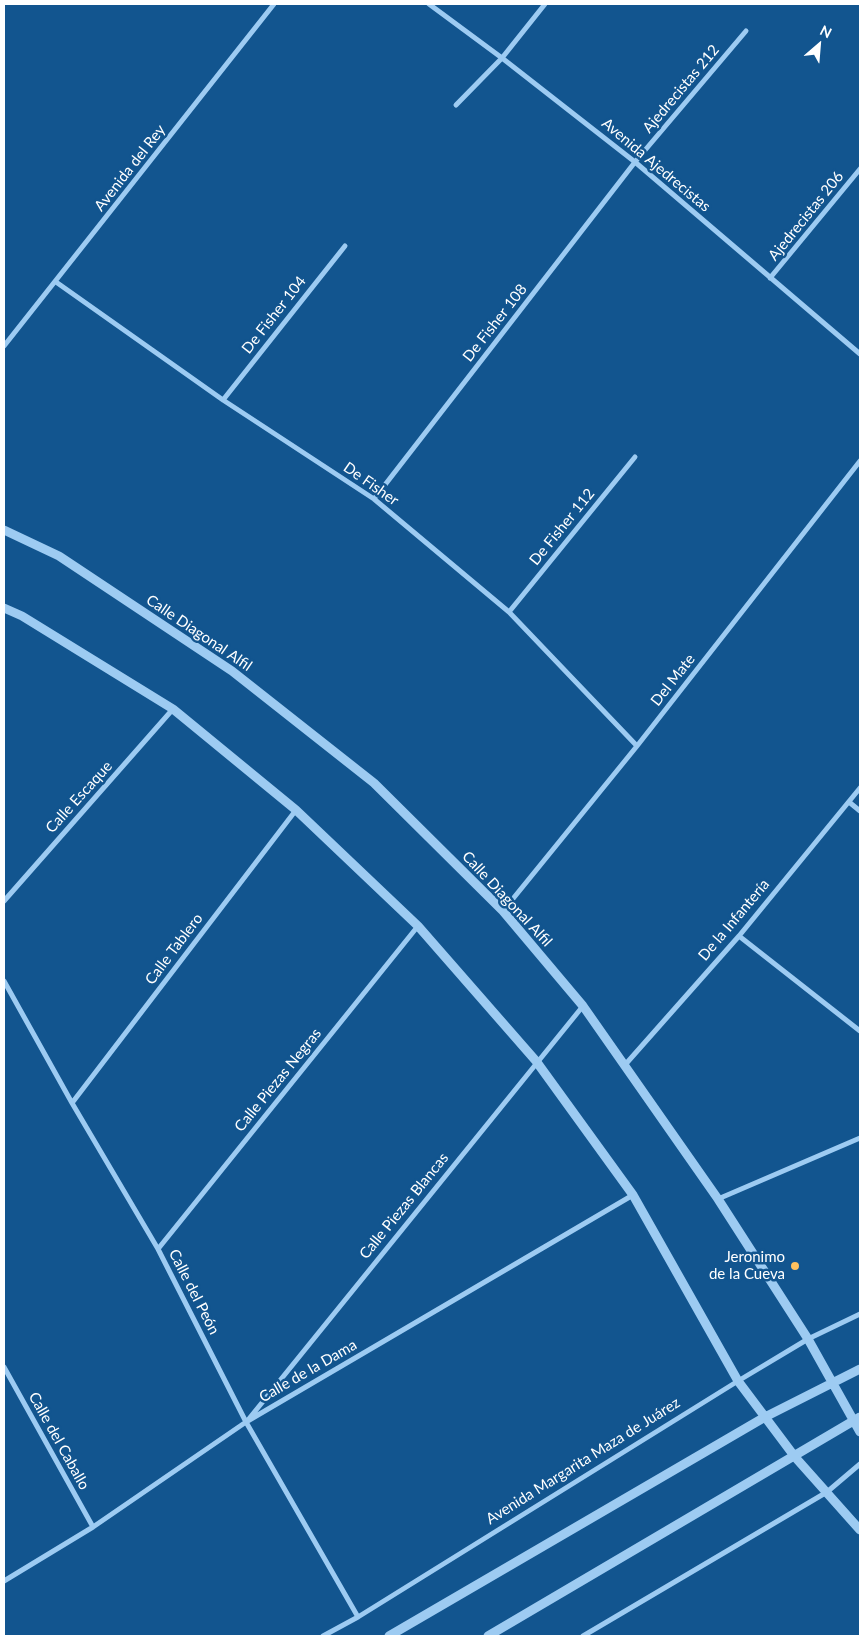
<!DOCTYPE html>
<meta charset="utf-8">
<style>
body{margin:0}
#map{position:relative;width:864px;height:1640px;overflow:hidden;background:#12558f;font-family:Lato,sans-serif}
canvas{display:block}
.frame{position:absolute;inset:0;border:5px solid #fff;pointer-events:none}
.north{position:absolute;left:794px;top:20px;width:50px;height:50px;-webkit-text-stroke:4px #12558f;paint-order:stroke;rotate:27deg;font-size:14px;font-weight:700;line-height:20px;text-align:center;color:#fff}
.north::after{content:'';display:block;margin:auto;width:18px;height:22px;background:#fff;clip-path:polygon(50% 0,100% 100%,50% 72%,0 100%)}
</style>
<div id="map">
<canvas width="864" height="1640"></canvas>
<div class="frame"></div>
<div class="north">N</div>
</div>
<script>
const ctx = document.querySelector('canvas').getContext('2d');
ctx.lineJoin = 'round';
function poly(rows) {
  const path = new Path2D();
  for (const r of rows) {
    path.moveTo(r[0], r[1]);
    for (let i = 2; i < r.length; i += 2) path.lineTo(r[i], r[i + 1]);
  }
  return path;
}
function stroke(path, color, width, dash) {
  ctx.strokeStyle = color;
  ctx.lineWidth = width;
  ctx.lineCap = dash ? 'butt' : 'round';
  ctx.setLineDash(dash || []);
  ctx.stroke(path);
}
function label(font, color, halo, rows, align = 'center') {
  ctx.font = font + ' Lato,sans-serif';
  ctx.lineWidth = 5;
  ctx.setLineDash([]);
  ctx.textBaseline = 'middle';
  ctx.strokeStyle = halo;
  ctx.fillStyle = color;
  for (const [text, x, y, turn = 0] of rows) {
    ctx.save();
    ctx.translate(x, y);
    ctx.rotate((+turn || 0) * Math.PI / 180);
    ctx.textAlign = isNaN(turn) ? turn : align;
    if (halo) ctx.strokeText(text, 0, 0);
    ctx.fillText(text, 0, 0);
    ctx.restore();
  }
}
const minor = poly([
 [429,4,502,58,635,162,860,354],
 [456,105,502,58,545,4],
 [770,278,860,169],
 [56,282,223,400,374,499,509,612,637,746],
 [4,346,274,4],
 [223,400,345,246],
 [374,499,635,162,746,31],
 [509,612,635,457],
 [849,802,860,811],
 [4,901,173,709],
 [503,911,637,746,860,461],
 [739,936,860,1031],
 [4,981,72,1103,158,1249,246,1422,358,1617],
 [624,1066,739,936,860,788],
 [72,1103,296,810],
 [718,1199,860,1138],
 [158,1249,418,926],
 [4,1367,93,1527],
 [248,1420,583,1006],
 [4,1581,93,1527,246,1422,633,1195],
 [323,1636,358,1617,738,1381,808,1339,860,1314],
 [583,1636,827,1492,860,1464]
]);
const tertiary = poly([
 [4,530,59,556,232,671,374,783,503,911,583,1006,718,1199,808,1339,860,1432],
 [4,608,22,616,173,709,296,810,418,926,536,1061,633,1195,738,1381,795,1457,860,1530],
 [389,1636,765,1417,860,1369],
 [488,1636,860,1417]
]);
const markers = [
 [795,1266,5,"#ffc15e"]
];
const streetNames = [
 ["Ajedrecistas 212",681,89,-50],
 ["Avenida Ajedrecistas",656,165,40],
 ["Avenida del Rey",130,168,-52],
 ["Ajedrecistas 206",806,216,-51],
 ["De Fisher 104",274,315,-52],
 ["De Fisher 108",495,323,-52],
 ["De Fisher",371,484,35],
 ["De Fisher 112",562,527,-51],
 ["Calle Diagonal Alfil",199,633,34],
 ["Del Mate",673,680,-52],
 ["Calle Escaque",79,797,-48],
 ["Calle Diagonal Alfil",507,899,47],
 ["De la Infantería",734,920,-50],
 ["Calle Tablero",174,949,-53],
 ["Calle Piezas Negras",278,1080,-51],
 ["Calle Piezas Blancas",404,1206,-51],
 ["Calle del Peón",194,1292,63],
 ["Calle de la Dama",308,1371,-30],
 ["Calle del Caballo",59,1441,61],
 ["Avenida Margarita Maza de Juárez",583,1461,-32]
];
const poiNames = [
 ["Jeronimo",785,1257],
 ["de la Cueva",785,1274]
];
stroke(minor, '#9dcbf2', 5);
stroke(tertiary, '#9dcbf2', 9);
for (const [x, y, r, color] of markers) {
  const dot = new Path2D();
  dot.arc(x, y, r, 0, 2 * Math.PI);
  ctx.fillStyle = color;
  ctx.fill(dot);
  stroke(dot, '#12558f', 2);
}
label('15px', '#fff', '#12558f', streetNames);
label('15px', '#fff', '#12558f', poiNames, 'right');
</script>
